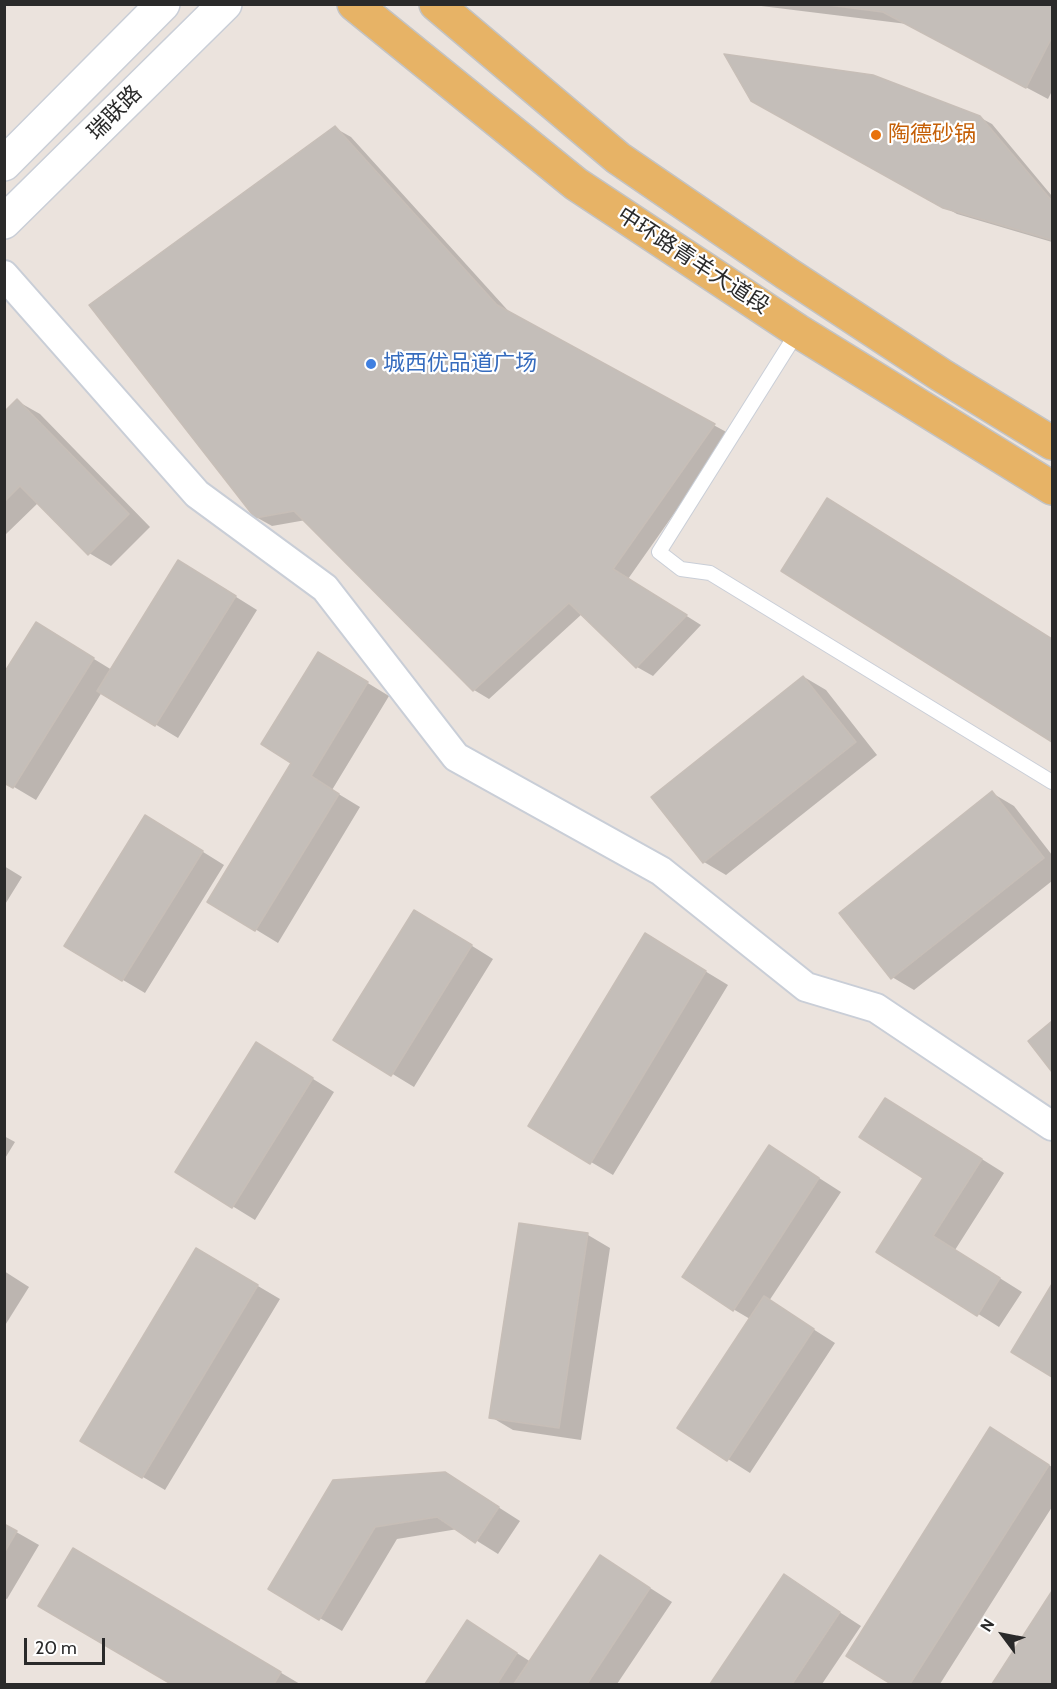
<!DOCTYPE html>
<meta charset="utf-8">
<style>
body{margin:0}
#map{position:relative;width:1057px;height:1689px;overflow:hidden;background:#ebe3dd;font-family:Cabin,sans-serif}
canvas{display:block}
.frame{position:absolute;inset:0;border:6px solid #2a2a2a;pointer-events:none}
.north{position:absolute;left:973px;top:1605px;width:60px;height:60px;-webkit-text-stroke:4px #fff;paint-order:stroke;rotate:302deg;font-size:16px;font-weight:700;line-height:24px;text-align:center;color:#2a2a2a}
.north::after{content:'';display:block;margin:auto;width:21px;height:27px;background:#2a2a2a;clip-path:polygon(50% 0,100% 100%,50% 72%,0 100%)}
.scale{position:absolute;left:24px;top:1638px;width:81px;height:27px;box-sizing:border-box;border:3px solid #2a2a2a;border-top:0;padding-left:8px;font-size:18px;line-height:21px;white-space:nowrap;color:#2a2a2a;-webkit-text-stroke:4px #fff;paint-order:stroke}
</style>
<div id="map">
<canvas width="1057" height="1689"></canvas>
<div class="frame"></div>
<div class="north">N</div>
<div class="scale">20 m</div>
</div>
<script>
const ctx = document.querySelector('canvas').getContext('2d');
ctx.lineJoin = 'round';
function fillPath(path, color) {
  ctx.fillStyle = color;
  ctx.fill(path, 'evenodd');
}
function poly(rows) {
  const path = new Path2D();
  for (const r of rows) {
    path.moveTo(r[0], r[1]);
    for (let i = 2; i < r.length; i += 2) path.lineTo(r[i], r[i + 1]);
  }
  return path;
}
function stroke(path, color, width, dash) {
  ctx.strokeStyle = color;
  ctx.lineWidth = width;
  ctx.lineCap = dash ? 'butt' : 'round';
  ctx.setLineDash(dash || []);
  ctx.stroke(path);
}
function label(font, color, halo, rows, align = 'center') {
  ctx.font = font + ' Cabin,"Noto Sans SC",sans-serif';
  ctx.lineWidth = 4.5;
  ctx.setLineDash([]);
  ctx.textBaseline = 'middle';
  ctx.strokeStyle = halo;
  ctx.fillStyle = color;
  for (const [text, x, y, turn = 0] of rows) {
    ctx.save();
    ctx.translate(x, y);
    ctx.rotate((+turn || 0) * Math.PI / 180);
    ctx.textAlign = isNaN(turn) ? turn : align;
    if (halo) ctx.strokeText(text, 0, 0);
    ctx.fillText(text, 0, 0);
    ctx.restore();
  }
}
const shadow = poly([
 [745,4,1052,4,1052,91,1048,99,907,24],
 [752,100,979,117,992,124,1052,196,1052,242,957,214],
 [335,128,351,137,512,315,730,434,628,579,701,625,653,676,637,667,582,614,489,699,474,690,306,520,272,526,256,517],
 [17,401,40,414,150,527,111,566,89,553,39,502,4,536,4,414],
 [828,500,1052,640,1052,740,783,570],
 [201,575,257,610,178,738,102,692,36,800,4,781,58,637,112,670],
 [340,666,389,696,332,790,360,807,278,943,209,901,293,762],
 [804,677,826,690,877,755,726,875,704,862],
 [992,793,1014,806,1052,855,1052,881,914,990,892,977],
 [168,830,224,865,145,993,123,980],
 [4,866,22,877,4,906],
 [437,924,493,959,414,1087,335,1039],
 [667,948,728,985,613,1175,591,1162],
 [1052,1023,1052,1069,1030,1041],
 [278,1057,334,1092,255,1220,177,1172],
 [907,1112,1004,1173,955,1250,1022,1292,999,1327,878,1251,925,1177],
 [4,1136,15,1142,4,1160],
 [791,1160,841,1192,769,1301,835,1343,750,1473,679,1428,750,1319,733,1309],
 [520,1225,588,1235,610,1248,581,1440,513,1430,491,1417],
 [219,1263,280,1299,165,1490,82,1441],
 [4,1271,29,1287,4,1327],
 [1052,1287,1052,1375,1013,1351],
 [1013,1442,1052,1467,1052,1507,940,1684,894,1684,848,1655],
 [445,1473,520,1521,498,1554,458,1529,397,1539,342,1631,270,1589],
 [4,1525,39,1545,7,1599,4,1598],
 [73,1550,300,1684,174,1684,40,1605],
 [622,1570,672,1602,617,1684,426,1684,468,1622,531,1662],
 [784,1576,861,1626,822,1684,712,1684],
 [1052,1594,1052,1684,994,1684]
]);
const building = poly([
 [821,4,1052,4,1052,37,1026,88,883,12,821,4],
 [724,54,873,75,980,116,1052,201,1052,240,943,208,751,101,724,54],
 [335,126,497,305,715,424,613,569,687,615,636,668,569,603,473,691,294,511,255,518,89,305,335,126],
 [17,399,129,514,88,555,20,486,4,502,4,412,17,399],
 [827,498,1052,639,1052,742,781,571,827,498],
 [178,560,236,596,155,726,97,691,178,560],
 [36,622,94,658,13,788,4,783,4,673,36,622],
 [318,652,368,682,311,776,339,794,255,931,207,902,291,763,261,744,318,652],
 [803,676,856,742,703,863,651,797,803,676],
 [992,791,1044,858,891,979,839,913,992,791],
 [145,815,203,851,122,981,64,946,145,815],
 [414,910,472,945,391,1076,333,1040,414,910],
 [645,933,706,971,590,1164,528,1126,645,933],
 [1052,1021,1052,1072,1028,1041,1052,1021],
 [256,1042,313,1078,232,1208,175,1172,256,1042],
 [885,1098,982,1159,933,1236,1000,1278,977,1316,876,1252,923,1178,859,1137,885,1098],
 [769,1145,819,1178,733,1311,682,1277,769,1145],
 [519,1223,588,1233,559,1428,489,1418,519,1223],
 [196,1248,258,1285,142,1478,80,1441,196,1248],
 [1052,1284,1052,1377,1011,1352,1052,1284],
 [764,1296,814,1329,727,1461,677,1428,764,1296],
 [990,1427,1049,1465,910,1684,891,1684,846,1656,990,1427],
 [445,1472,499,1507,475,1543,437,1517,375,1527,319,1620,268,1589,333,1480,445,1472],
 [4,1524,17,1531,4,1553,4,1524],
 [73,1548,281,1672,274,1684,171,1684,38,1606,73,1548],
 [600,1555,650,1588,587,1684,514,1684,600,1555],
 [784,1574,840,1612,792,1684,710,1684,784,1574],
 [1052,1591,1052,1684,992,1684,1052,1591],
 [467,1620,517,1653,497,1684,425,1684,467,1620]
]);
const lane = poly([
 [798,331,659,552,681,569,710,573,1052,782]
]);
const street = poly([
 [4,275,197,494,325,588,456,757,661,871,806,987,876,1008,1052,1126]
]);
const secondary = poly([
 [4,164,163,4],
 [4,222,225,4]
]);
const primary = poly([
 [354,4,576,184,798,331,1052,488],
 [436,4,618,158,786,273,941,375,1052,443]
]);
const markers = [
 [876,135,6,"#e8710a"],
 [371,364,6,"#3f7fe0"]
];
const streetNames = [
 ["瑞联路",115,113,-45],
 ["中环路青羊大道段",693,261,33]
];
const foodNames = [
 ["陶德砂锅",888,135]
];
const shopNames = [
 ["城西优品道广场",383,364]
];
fillPath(shadow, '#0003');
fillPath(building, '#c4beb9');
stroke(building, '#c7beb7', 1.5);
stroke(lane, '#c9ced7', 16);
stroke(street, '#c9ced7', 32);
stroke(secondary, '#c9ced7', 36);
stroke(primary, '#c3c3c3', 36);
stroke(lane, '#fff', 14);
stroke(street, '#fff', 28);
stroke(secondary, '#fff', 33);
stroke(primary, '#e7b366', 33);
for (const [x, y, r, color] of markers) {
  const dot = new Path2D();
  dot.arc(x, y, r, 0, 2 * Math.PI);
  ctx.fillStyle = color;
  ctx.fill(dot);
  stroke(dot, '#fff', 2);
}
label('22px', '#2a2a2a', '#fff', streetNames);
label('22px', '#c56008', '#fff', foodNames, 'left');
label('22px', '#366cbe', '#fff', shopNames, 'left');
</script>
